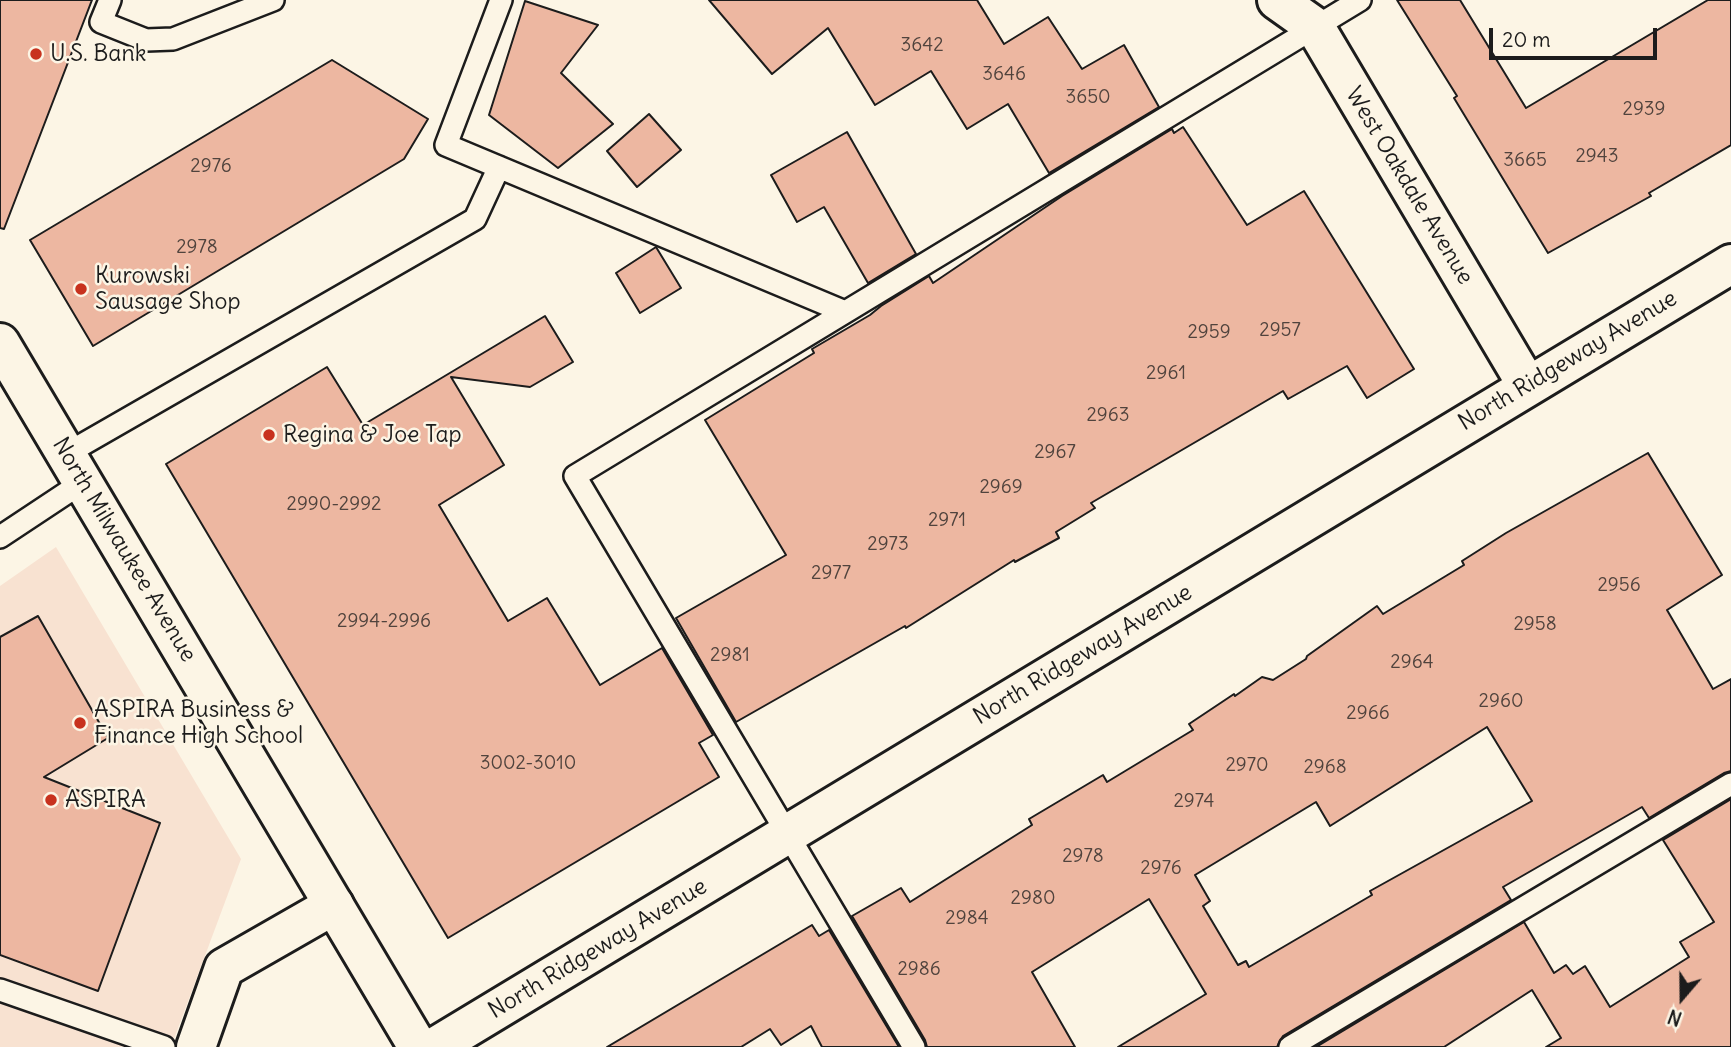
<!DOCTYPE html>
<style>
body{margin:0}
#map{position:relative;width:1731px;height:1047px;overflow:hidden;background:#fcf5e5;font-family:Delius,sans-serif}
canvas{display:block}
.north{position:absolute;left:1647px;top:963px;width:70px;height:70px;-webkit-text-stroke:5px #fcf5e5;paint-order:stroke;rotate:200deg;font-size:19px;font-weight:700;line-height:28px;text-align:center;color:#1c1c1c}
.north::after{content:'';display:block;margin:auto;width:24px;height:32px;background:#1c1c1c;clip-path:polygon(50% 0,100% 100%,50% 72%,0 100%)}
.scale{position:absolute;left:1489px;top:28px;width:168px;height:32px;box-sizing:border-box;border:4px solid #1c1c1c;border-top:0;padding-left:9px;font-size:21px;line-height:24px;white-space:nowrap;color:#1c1c1c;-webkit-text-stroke:5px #fcf5e5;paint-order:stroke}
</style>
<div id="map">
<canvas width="1731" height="1047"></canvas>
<div class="north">N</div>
<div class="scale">20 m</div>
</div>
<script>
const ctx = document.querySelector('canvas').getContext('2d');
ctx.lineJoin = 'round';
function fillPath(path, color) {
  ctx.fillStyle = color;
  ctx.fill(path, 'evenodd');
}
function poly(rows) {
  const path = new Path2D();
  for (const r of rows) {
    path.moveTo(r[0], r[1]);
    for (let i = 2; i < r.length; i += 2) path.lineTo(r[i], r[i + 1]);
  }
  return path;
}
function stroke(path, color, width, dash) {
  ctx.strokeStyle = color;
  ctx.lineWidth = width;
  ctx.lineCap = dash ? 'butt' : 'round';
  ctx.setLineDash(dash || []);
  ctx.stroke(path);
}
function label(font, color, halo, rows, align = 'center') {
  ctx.font = font + ' Delius,sans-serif';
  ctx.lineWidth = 5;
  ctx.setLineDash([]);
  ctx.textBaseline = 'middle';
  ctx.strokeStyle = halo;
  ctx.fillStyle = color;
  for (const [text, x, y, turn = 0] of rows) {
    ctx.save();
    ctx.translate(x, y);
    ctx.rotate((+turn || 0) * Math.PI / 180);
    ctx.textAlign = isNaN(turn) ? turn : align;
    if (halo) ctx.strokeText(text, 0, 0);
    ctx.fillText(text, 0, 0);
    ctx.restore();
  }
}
const built = poly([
 [56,547,241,859,171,1047,0,1047,0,586]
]);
const building = poly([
 [0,0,92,0,4,229,0,228,0,0],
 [709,0,977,0,1004,44,1048,17,1082,69,1124,45,1159,107,1049,173,1008,104,967,129,931,71,875,105,828,28,772,74,709,0],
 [1397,0,1460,0,1526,108,1708,0,1731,0,1731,145,1649,193,1651,196,1548,253,1454,98,1457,96,1397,0],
 [525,1,598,25,561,73,613,124,558,168,489,115,525,1],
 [332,60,428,119,404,159,93,346,30,240,332,60],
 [649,114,681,150,637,187,607,151,649,114],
 [1183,127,1247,225,1304,191,1414,369,1367,398,1347,366,1288,399,1283,391,1091,503,1095,508,1056,532,1059,538,1015,562,1014,560,906,628,905,626,736,722,676,618,786,555,705,420,814,353,812,349,870,315,881,306,929,276,933,283,1062,196,1172,129,1174,133,1183,127],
 [847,132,916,254,868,283,824,207,797,222,771,175,847,132],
 [656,247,681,288,640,313,616,273,656,247],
 [545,316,573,362,530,387,451,377,504,465,439,505,508,621,547,598,600,685,662,648,713,735,699,743,719,777,448,938,166,464,327,367,363,425,545,316],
 [1648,453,1722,575,1667,610,1713,689,1731,679,1731,771,1724,773,1649,818,1642,807,1503,887,1511,900,1283,1036,1277,1047,1118,1047,1206,994,1149,899,1032,972,1075,1047,927,1047,925,1040,852,916,901,888,910,902,1032,825,1029,819,1103,775,1107,782,1193,730,1189,724,1234,694,1235,696,1262,677,1273,680,1306,659,1307,656,1377,606,1383,614,1464,565,1462,561,1506,533,1648,453],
 [1487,727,1532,801,1370,891,1372,895,1249,967,1246,961,1238,965,1203,906,1210,901,1195,875,1316,802,1330,826,1487,727],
 [38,616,108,738,44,777,160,823,98,991,0,955,0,637,38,616],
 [1731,799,1731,1047,1546,1047,1561,1038,1532,990,1444,1047,1316,1047,1524,922,1554,973,1566,965,1573,974,1585,966,1610,1007,1689,957,1680,942,1714,922,1663,840,1731,799],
 [812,925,819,936,829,930,899,1047,822,1047,811,1026,781,1045,770,1029,741,1047,607,1047,812,925]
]);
const lane = poly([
 [110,0,101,22,146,40,173,39,273,0],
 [501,0,446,145,845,312],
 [66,454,475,219,499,167],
 [0,537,83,482],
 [0,990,164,1047],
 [914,1047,575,476,1360,0],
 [1290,1047,1731,784]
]);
const street = poly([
 [1277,0,1315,27,1527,385],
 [196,1047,224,968,334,905],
 [435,1047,1731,264]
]);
const secondary = poly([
 [0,343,418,1047]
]);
const markers = [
 [36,54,7,"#c8321e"],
 [81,289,7,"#c8321e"],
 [269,435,7,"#c8321e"],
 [80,723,7,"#c8321e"],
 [51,800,7,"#c8321e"]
];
const numberNames = [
 ["3642",922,46],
 ["3646",1004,75],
 ["3650",1088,98],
 ["2939",1644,110],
 ["2943",1597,157],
 ["3665",1525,161],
 ["2976",211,167],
 ["2978",197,248],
 ["2957",1280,331],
 ["2959",1209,333],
 ["2961",1166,374],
 ["2963",1108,416],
 ["2967",1055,453],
 ["2969",1001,488],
 ["2990-2992",334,505],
 ["2971",947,521],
 ["2973",888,545],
 ["2977",831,574],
 ["2956",1619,586],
 ["2994-2996",384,622],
 ["2958",1535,625],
 ["2981",730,656],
 ["2964",1412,663],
 ["2960",1501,702],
 ["2966",1368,714],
 ["3002-3010",528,764],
 ["2970",1247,766],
 ["2968",1325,768],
 ["2974",1194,802],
 ["2978",1083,857],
 ["2976",1161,869],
 ["2980",1033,899],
 ["2984",967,919],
 ["2986",919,970]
];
const poiNames = [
 ["U.S. Bank",50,54],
 ["Kurowski",95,276],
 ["Sausage Shop",95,302],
 ["Regina & Joe Tap",283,435],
 ["ASPIRA Business &",94,710],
 ["Finance High School",94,736],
 ["ASPIRA",65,800]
];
const streetNames = [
 ["West Oakdale Avenue",1409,186,59],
 ["North Ridgeway Avenue",1568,361,-31],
 ["North Milwaukee Avenue",124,550,59],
 ["North Ridgeway Avenue",1083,655,-31],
 ["North Ridgeway Avenue",598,949,-31]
];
fillPath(built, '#f8e2d1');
fillPath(building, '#edb7a1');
stroke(building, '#1c1c1c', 2);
stroke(lane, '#1c1c1c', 26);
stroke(street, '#1c1c1c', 44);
stroke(secondary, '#1c1c1c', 44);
stroke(lane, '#fcf5e5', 21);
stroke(street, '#fcf5e5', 38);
stroke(secondary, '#fcf5e5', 38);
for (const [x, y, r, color] of markers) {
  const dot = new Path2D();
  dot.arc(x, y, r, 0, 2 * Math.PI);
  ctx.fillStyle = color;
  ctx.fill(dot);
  stroke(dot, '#fcf5e5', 2.5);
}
label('19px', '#50433d', null, numberNames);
label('23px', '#1c1c1c', '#fcf5e5', poiNames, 'left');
label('23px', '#1c1c1c', '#fcf5e5', streetNames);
</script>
